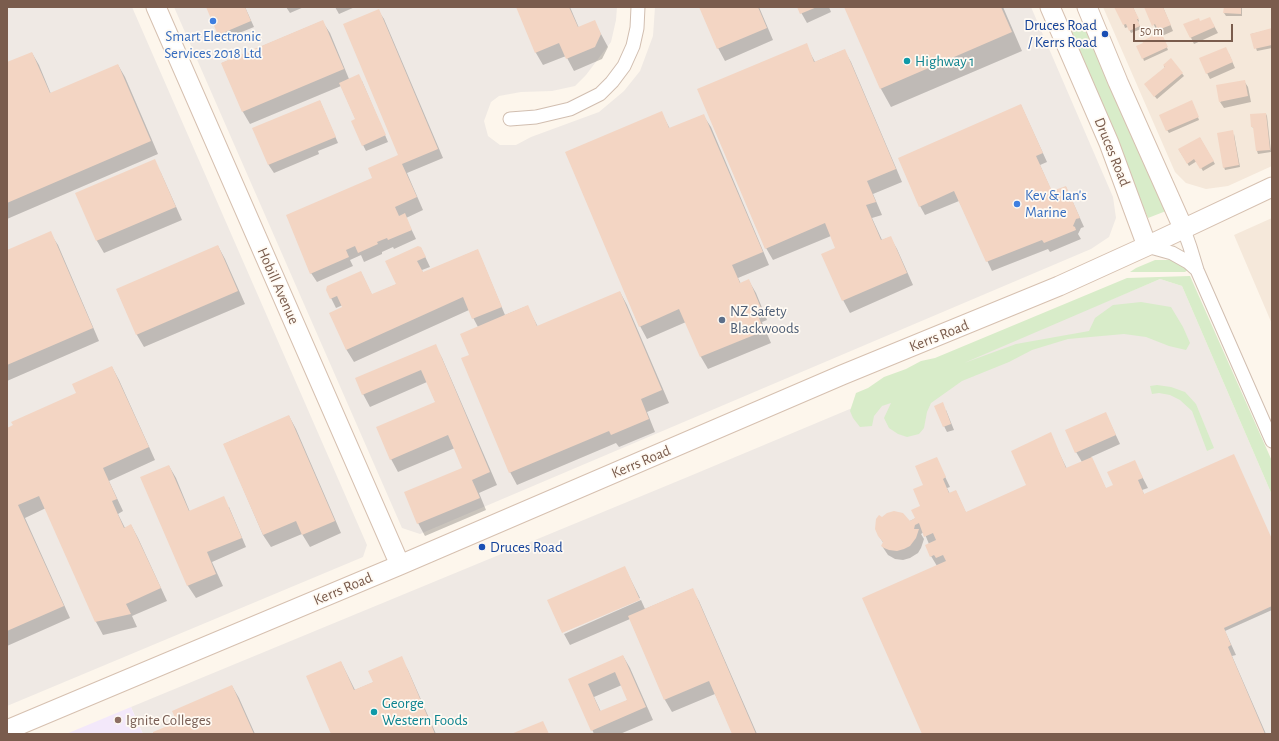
<!DOCTYPE html>
<style>
body{margin:0}
#map{position:relative;width:1279px;height:741px;overflow:hidden;background:#fdf6ec;font-family:"Alegreya Sans",sans-serif}
canvas{display:block}
.frame{position:absolute;inset:0;border:8px solid #7a5c4d;pointer-events:none}
.scale{position:absolute;left:1133px;top:24px;width:100px;height:18px;box-sizing:border-box;border:2px solid #7a5c4d;border-top:0;padding-left:5px;font-size:12px;line-height:14px;white-space:nowrap;color:#7a5c4d;-webkit-text-stroke:3px #fffaf3;paint-order:stroke}
</style>
<div id="map">
<canvas width="1279" height="741"></canvas>
<div class="frame"></div>
<div class="scale">50 m</div>
</div>
<script>
const ctx = document.querySelector('canvas').getContext('2d');
ctx.lineJoin = 'round';
function fillPath(path, color) {
  ctx.fillStyle = color;
  ctx.fill(path, 'evenodd');
}
function poly(rows) {
  const path = new Path2D();
  for (const r of rows) {
    path.moveTo(r[0], r[1]);
    for (let i = 2; i < r.length; i += 2) path.lineTo(r[i], r[i + 1]);
  }
  return path;
}
function stroke(path, color, width, dash) {
  ctx.strokeStyle = color;
  ctx.lineWidth = width;
  ctx.lineCap = dash ? 'butt' : 'round';
  ctx.setLineDash(dash || []);
  ctx.stroke(path);
}
function label(font, color, halo, rows, align = 'center') {
  ctx.font = font + ' "Alegreya Sans",sans-serif';
  ctx.lineWidth = 3.5;
  ctx.setLineDash([]);
  ctx.textBaseline = 'middle';
  ctx.strokeStyle = halo;
  ctx.fillStyle = color;
  for (const [text, x, y, turn = 0] of rows) {
    ctx.save();
    ctx.translate(x, y);
    ctx.rotate((+turn || 0) * Math.PI / 180);
    ctx.textAlign = isNaN(turn) ? turn : align;
    if (halo) ctx.strokeText(text, 0, 0);
    ctx.fillText(text, 0, 0);
    ctx.restore();
  }
}
const residential = poly([
 [1103,7,1272,7,1272,166,1228,186,1206,189,1186,183,1175,172],
 [1272,218,1272,324,1234,235]
]);
const industrial = poly([
 [7,7,132,7,367,545,363,557,7,706],
 [174,7,617,7,616,20,611,42,586,75,575,86,552,91,521,92,499,96,491,102,484,121,488,136,500,145,516,145,531,137,599,112,624,91,640,71,653,36,655,7,1031,7,1113,197,1116,218,1109,237,1091,249,420,534,402,528],
 [1160,279,1182,286,1272,495,1272,734,143,734,131,707,690,476]
]);
const education = poly([
 [131,707,143,734,66,734]
]);
const green = poly([
 [1074,22,1079,26,1084,32,1088,31,1166,211,1148,218,1070,40,1073,38,1071,27,1071,23],
 [1155,260,1172,260,1179,263,1188,270,1185,272,1130,272,1136,268],
 [1190,276,1272,461,1272,495,1182,286,1160,279,964,363,1016,344,1089,331,1095,318,1113,305,1141,302,1171,307,1183,327,1190,343,1186,350,1169,346,1146,337,1124,334,1068,339,1032,350,1009,362,962,381,931,403,927,412,924,428,919,434,907,437,898,434,889,428,884,418,891,403,882,406,874,416,872,426,860,427,853,418,850,411,856,393,868,388,884,377,906,369,921,361,935,358,1127,278],
 [1157,385,1171,387,1185,392,1196,404,1214,448,1207,451,1192,411,1180,400,1170,395,1159,393,1152,394,1150,386]
]);
const shadow = poly([
 [207,7,245,7,254,27,222,40],
 [286,7,304,7,290,13],
 [335,7,355,7,339,14],
 [517,7,570,7,579,28,594,21,608,47,602,59,574,71,566,56,543,65,536,53],
 [701,7,759,7,773,40,725,61,718,48],
 [798,7,829,7,831,12,807,23],
 [846,7,1003,7,1022,51,891,107,881,89],
 [1116,7,1133,7,1139,21,1138,22,1141,29,1131,33,1128,27,1125,28,1124,25],
 [1145,7,1163,7,1173,31,1162,36,1168,50,1144,61,1143,58,1161,34,1159,30,1157,31],
 [1225,7,1242,7,1242,16,1226,16,1224,13],
 [378,10,384,19,443,158,407,173,423,210,406,218,416,239,394,249,393,247,382,252,382,254,364,262,361,255,350,260,353,266,317,282,311,273,373,179,401,161],
 [322,21,330,33,349,79,362,81,388,142,366,151,363,145,356,120,341,86,250,124,243,112,222,63],
 [1200,22,1213,24,1218,33,1194,44,1185,25],
 [1272,29,1272,48,1257,51,1251,34],
 [806,45,815,62,844,50,851,62,902,182,873,194,882,215,872,218,882,240,890,237,897,249,913,285,850,313,843,300,837,248,831,236,773,260,766,248],
 [32,53,39,65,51,94,118,65,125,77,158,154,7,219,7,63],
 [1229,54,1235,68,1210,79,1207,73],
 [1171,60,1184,76,1157,99,1147,87,1165,68,1164,66],
 [1244,81,1248,87,1251,102,1224,108,1220,102],
 [320,101,338,143,318,151,319,154,274,173,268,164],
 [1193,104,1199,120,1169,133,1167,130],
 [1021,105,1047,162,1040,165,1052,192,1066,187,1084,227,1081,228,1078,234,1081,239,1050,252,1048,249,992,271,959,201,925,215,920,206],
 [661,112,670,129,703,115,711,127,769,265,738,278,741,284,749,281,756,293,767,320,762,322,771,343,708,369,701,357,686,322,647,339,640,326],
 [1266,114,1267,116,1271,152,1258,154,1257,151,1254,128,1252,127],
 [1234,134,1240,167,1225,170,1224,167],
 [1200,138,1215,164,1203,171,1197,161,1189,166,1179,150],
 [154,161,161,173,182,220,104,253,97,241,77,194],
 [50,233,58,245,99,341,7,381,7,251],
 [218,246,225,259,245,304,144,347,137,335,117,290],
 [421,248,430,267,422,270,423,273,477,250,482,260,505,315,527,306,538,327,620,292,627,305,669,403,647,412,655,432,619,447,616,443,517,485,510,472,470,356,478,327,469,310,354,362,346,349,344,308,343,305,336,308,327,290,361,272,372,295,397,284],
 [435,345,442,358,497,485,479,493,486,510,425,536,418,523,463,468,455,448,398,472,391,459,436,403,427,382,370,407,363,394],
 [112,367,119,380,155,460,109,481,123,511,118,514,125,528,131,525,138,538,167,601,132,616,137,627,103,635,96,622,46,508,25,518,70,618,7,646,7,429,77,394],
 [946,410,954,430,947,432,944,426],
 [1106,414,1120,444,1091,457,1106,489,1114,486,1134,461,1148,488,1142,490,1144,494,1272,540,1272,610,1225,631,1236,655,1232,656,1266,734,923,734,937,566,931,556,929,544,924,532,921,534,924,539,921,548,918,553,910,558,903,560,895,559,888,555,882,546,884,544,879,536,916,518,921,506,924,485,936,458,950,487,947,488,950,494,956,491,966,513,1028,486,1050,434,1067,469,1082,462,1076,452],
 [289,416,296,429,341,533,310,547,302,534,271,547,263,535,224,444],
 [169,466,176,478,190,512,229,507,246,547,212,562,223,586,196,598,188,586,142,478],
 [625,568,640,598,563,632],
 [692,589,699,601,757,734,733,734,715,694,672,712,665,700,630,619,570,645,564,634,641,600,645,609],
 [623,656,630,668,653,720,620,734,594,734,570,679],
 [622,685,628,700,601,712,594,697],
 [401,658,408,670,436,734,332,734,341,662,355,690,374,682],
 [232,686,239,698,255,734,154,734,178,722]
]);
const building = poly([
 [206,7,245,7,251,21,218,35],
 [516,7,569,7,578,27,595,20,601,34,595,47,566,59,559,43,535,53],
 [699,7,758,7,767,28,717,49],
 [797,7,817,7,800,14],
 [844,7,1001,7,1012,32,880,89],
 [1114,7,1133,7,1139,19,1137,19,1140,26,1129,31,1126,24,1123,25],
 [1144,7,1163,7,1171,25,1158,30,1155,24,1152,26],
 [1224,7,1241,7,1241,14,1223,13],
 [379,9,438,149,402,164,417,197,395,207,399,216,405,213,412,230,388,240,387,238,377,242,378,244,358,253,355,246,346,250,349,257,310,274,286,215,372,178,368,168,398,155,343,24],
 [1210,17,1215,27,1190,38,1183,24,1199,18,1200,21],
 [323,20,344,69,242,112,221,63],
 [1272,28,1272,45,1254,49,1250,34],
 [1161,32,1168,47,1142,59,1136,46,1143,43,1142,41],
 [807,43,814,62,845,49,896,169,867,181,876,202,866,205,881,240,891,236,907,273,842,301,821,254,835,248,825,223,765,249,697,89],
 [1226,47,1233,62,1206,74,1199,58],
 [32,52,50,93,118,64,151,141,7,203,7,62],
 [1171,58,1183,73,1154,97,1144,84,1165,67,1163,65],
 [359,74,386,135,362,146,351,121,355,119,339,83],
 [1245,80,1248,96,1219,102,1216,85],
 [320,100,336,137,268,165,252,128],
 [1192,100,1199,117,1166,131,1159,115],
 [1021,104,1043,153,1036,156,1052,191,1066,186,1080,218,1076,219,1073,226,1075,227,1076,230,1044,243,1042,240,986,262,954,191,919,207,898,158],
 [662,111,669,128,704,114,763,252,732,265,740,283,749,279,761,308,756,310,764,331,700,357,679,309,639,327,565,152],
 [1266,113,1270,150,1256,151,1253,127,1251,127,1250,114],
 [1233,130,1239,165,1223,168,1217,133],
 [1200,137,1214,161,1200,169,1194,159,1187,164,1178,149],
 [155,159,176,207,96,241,75,193],
 [51,231,93,328,7,365,7,250],
 [218,245,238,291,136,335,116,289],
 [418,246,421,247,426,257,417,261,423,272,478,249,502,307,472,319,463,297,346,350,329,313,342,307,337,296,330,299,326,290,327,286,361,271,372,294,396,284,385,261],
 [620,291,662,390,641,399,649,419,611,435,609,431,509,473,461,358,469,355,460,334,528,305,537,326],
 [436,344,490,472,472,480,480,498,417,524,404,492,462,468,448,435,390,460,376,427,435,402,421,370,362,395,355,378],
 [112,366,149,447,103,468,117,499,112,501,124,528,131,524,161,588,126,604,131,614,95,622,39,496,18,505,64,606,7,631,7,428,13,425,11,422,76,393,72,384],
 [943,402,951,424,943,427,934,406],
 [1106,412,1116,435,1075,453,1065,430],
 [289,415,335,521,302,535,296,521,263,535,223,444],
 [1051,432,1066,468,1092,457,1106,488,1113,485,1107,472,1135,460,1143,478,1138,480,1144,494,1234,454,1272,539,1272,606,1224,628,1231,645,1228,647,1265,734,922,734,862,598,946,561,943,555,936,558,934,555,930,557,925,545,936,540,933,533,924,537,919,523,915,525,914,529,919,529,916,538,910,546,904,549,897,551,889,550,884,548,881,546,883,542,878,536,875,529,876,519,879,515,882,517,887,513,894,511,903,513,910,521,915,518,911,510,920,506,913,489,923,485,915,466,937,457,946,477,943,479,949,493,956,490,966,512,1026,485,1011,451],
 [169,465,189,511,224,496,242,538,207,552,216,574,187,586,140,477],
 [625,566,640,600,562,633,547,600],
 [693,588,756,734,732,734,709,681,664,700,628,616],
 [623,655,646,707,591,731,568,679],
 [615,672,627,700,600,711,588,684],
 [402,656,435,734,331,734,306,676,341,661,354,690,373,682,368,671],
 [232,685,254,734,153,734,153,732,177,722,172,711],
 [543,721,549,734,511,734]
]);
const street = poly([
 [510,119,536,117,570,109,600,94,612,82,624,66,633,46,637,28,638,7],
 [1184,230,1190,247,1197,270,1272,441],
 [1147,246,1172,253,1188,262,1197,270]
]);
const secondary = poly([
 [156,7,400,565],
 [1050,7,1109,143,1147,246],
 [1087,7,1118,82,1184,230],
 [7,730,164,664,400,565,842,375,1059,286,1147,246,1272,187]
]);
const markers = [
 [213,21,4,"#3f7fe0"],
 [1105,34,4,"#1a4fb4"],
 [907,61,4,"#0f9aa8"],
 [1017,204,4,"#3f7fe0"],
 [722,320,4,"#5c6f8a"],
 [482,547,4,"#1a4fb4"],
 [374,712,4,"#0f9aa8"],
 [118,720,4,"#8d6e63"]
];
const transitNames = [
 ["Druces Road",1097,25],
 ["/ Kerrs Road",1097,42],
 ["Druces Road",490,547,"left"]
];
const shopNames = [
 ["Smart Electronic",213,36],
 ["Services 2018 Ltd",213,53],
 ["Kev & Ian's",1025,195,"left"],
 ["Marine",1025,212,"left"]
];
const cultureNames = [
 ["Highway 1",915,61],
 ["George",382,703],
 ["Western Foods",382,720]
];
const streetNames = [
 ["Druces Road",1112,152,68],
 ["Hobill Avenue",278,286,66],
 ["Kerrs Road",939,336,-22],
 ["Kerrs Road",641,462,-23],
 ["Kerrs Road",343,589,-23]
];
const serviceNames = [
 ["NZ Safety",730,311],
 ["Blackwoods",730,328]
];
const educationNames = [
 ["Ignite Colleges",126,720]
];
fillPath(residential, '#f5e8da');
fillPath(industrial, '#efe9e4');
fillPath(education, '#f3e8fa');
fillPath(green, '#d8ecc9');
fillPath(shadow, '#0003');
fillPath(building, '#f3d5c3');
stroke(street, '#d1beb0', 15);
stroke(secondary, '#d6c0b0', 21);
stroke(street, '#fff', 13);
stroke(secondary, '#fff', 19);
for (const [x, y, r, color] of markers) {
  const dot = new Path2D();
  dot.arc(x, y, r, 0, 2 * Math.PI);
  ctx.fillStyle = color;
  ctx.fill(dot);
  stroke(dot, '#fffaf3', 1.5);
}
label('15px', '#164399', '#fffaf3', transitNames, 'right');
label('15px', '#366cbe', '#fffaf3', shopNames);
label('15px', '#0d838f', '#fffaf3', cultureNames, 'left');
label('15px', '#7a5c4d', '#fffaf3', streetNames);
label('15px', '#4e5e75', '#fffaf3', serviceNames, 'left');
label('15px', '#785e54', '#fffaf3', educationNames, 'left');
</script>
